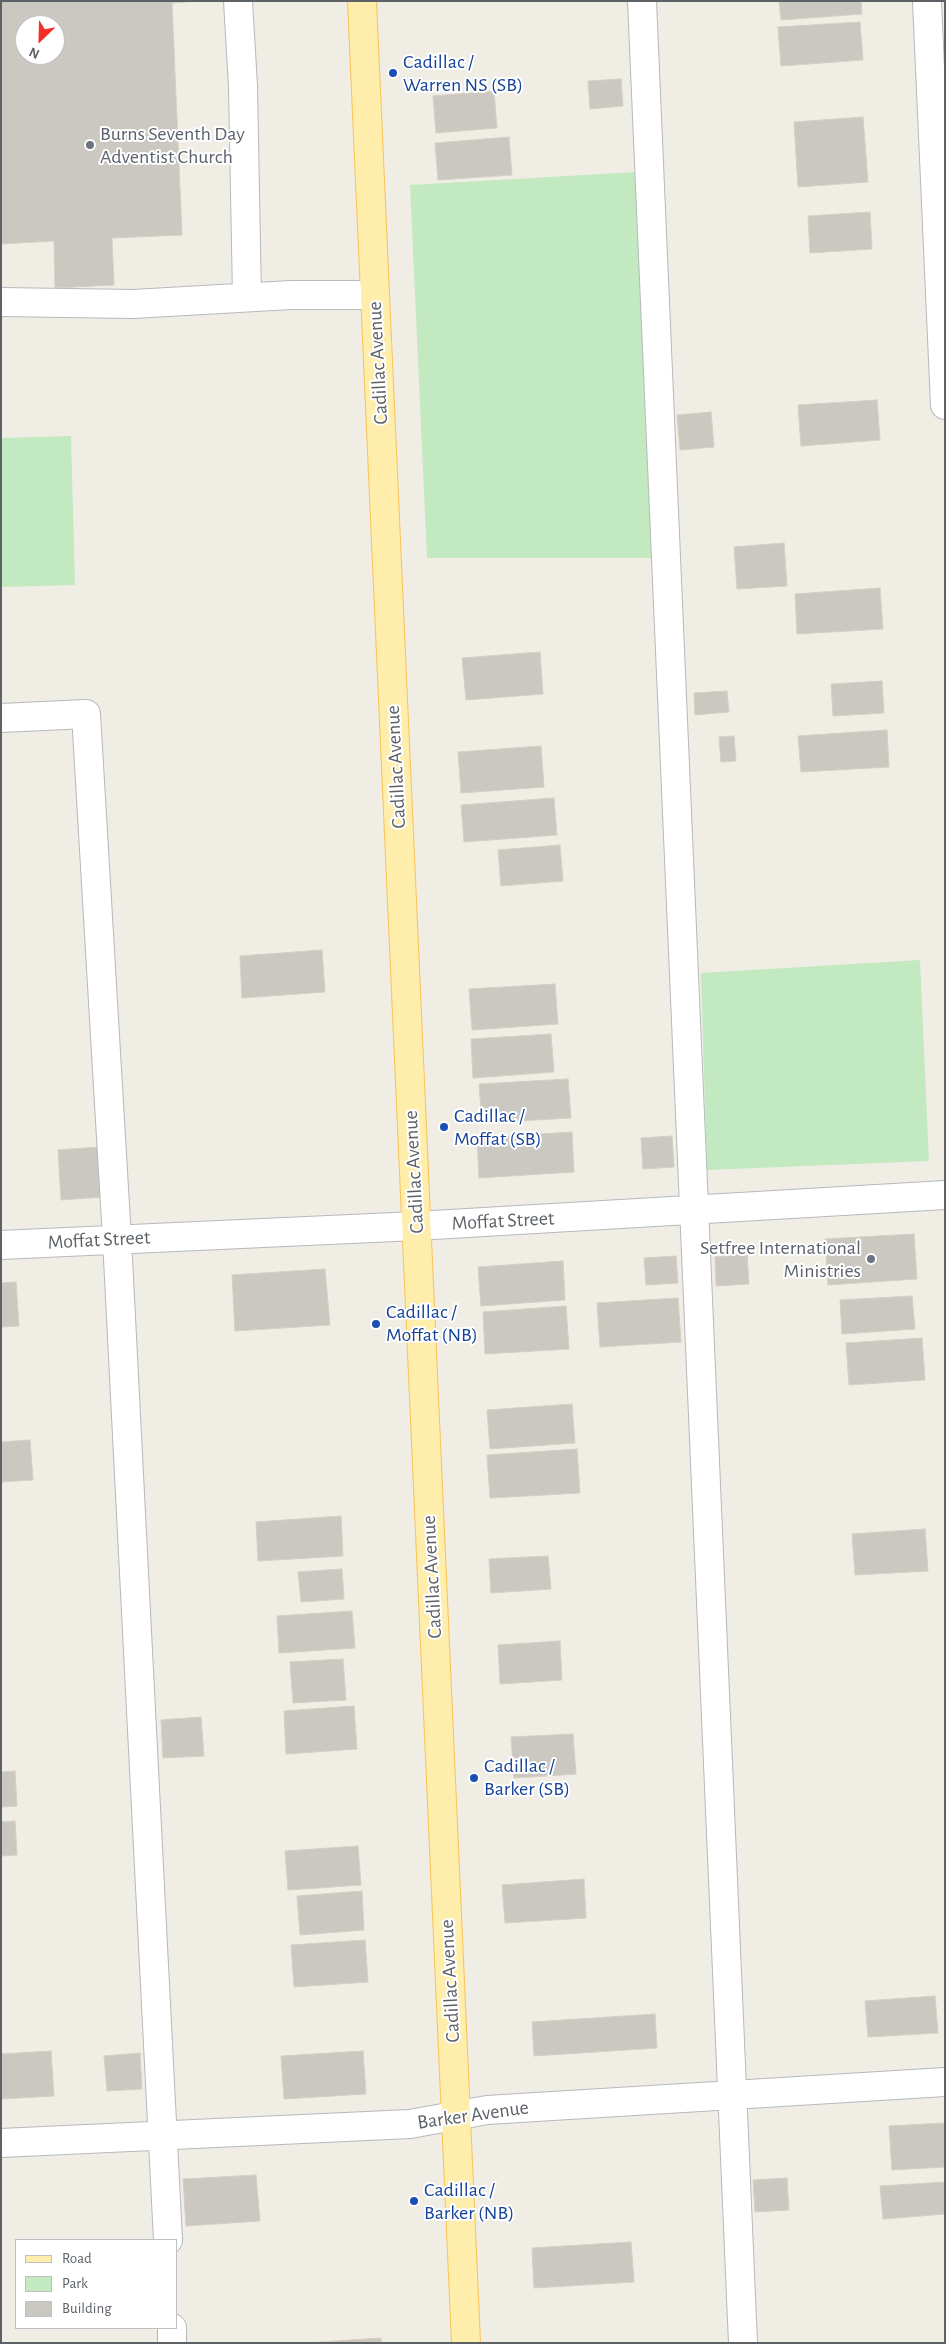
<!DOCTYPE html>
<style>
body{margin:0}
#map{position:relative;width:946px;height:2344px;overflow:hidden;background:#f0ede5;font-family:"Alegreya Sans",sans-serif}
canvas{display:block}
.frame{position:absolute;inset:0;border:2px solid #5d6267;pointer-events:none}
.legend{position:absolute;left:15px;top:2239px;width:162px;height:90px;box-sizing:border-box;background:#fff;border:1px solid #bec0c2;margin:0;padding:6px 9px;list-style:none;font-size:15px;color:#5d6267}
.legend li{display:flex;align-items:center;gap:10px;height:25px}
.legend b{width:25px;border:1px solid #bec0c2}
.north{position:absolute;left:15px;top:15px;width:50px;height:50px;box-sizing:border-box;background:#fff;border:1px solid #bec0c2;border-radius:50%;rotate:204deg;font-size:14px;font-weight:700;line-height:20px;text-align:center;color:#5d6267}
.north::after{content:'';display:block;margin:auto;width:18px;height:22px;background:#f32e29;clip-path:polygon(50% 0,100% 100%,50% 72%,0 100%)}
</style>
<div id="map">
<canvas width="946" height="2344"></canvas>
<div class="frame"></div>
<ul class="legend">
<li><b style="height:6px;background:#ffedac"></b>Road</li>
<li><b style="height:14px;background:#c3e9c1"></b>Park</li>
<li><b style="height:14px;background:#cbc8c2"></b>Building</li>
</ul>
<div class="north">N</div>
</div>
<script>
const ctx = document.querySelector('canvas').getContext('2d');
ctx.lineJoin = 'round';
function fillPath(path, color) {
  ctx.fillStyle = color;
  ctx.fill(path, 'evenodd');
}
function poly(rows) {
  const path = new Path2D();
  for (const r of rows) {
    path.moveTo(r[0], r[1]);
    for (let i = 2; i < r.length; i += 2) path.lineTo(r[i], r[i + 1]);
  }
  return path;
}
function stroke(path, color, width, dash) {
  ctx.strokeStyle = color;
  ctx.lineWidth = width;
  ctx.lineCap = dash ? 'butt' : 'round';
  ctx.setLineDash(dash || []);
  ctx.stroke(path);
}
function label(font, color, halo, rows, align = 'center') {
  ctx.font = font + ' "Alegreya Sans",sans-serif';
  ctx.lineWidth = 4;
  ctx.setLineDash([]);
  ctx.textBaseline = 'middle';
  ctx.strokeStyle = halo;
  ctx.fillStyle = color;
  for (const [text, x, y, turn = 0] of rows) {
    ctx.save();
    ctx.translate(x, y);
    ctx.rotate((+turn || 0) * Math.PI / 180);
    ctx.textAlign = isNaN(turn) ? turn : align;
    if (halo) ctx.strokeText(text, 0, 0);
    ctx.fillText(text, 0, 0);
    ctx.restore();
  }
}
const green = poly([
 [636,172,656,558,427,558,410,185],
 [71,436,75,585,1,587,1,438],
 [920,960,929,1161,707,1170,701,973]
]);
const building = poly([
 [1,1,200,1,172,3,182,235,112,238,114,285,55,288,54,241,1,244,1,1],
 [25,25,55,25,55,55,25,55,25,25],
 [779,1,861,1,862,14,781,20,779,1],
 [860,22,863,60,781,66,778,27,860,22],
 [621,79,623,106,590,109,588,81,621,79],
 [494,91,497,128,436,133,433,96,494,91],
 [863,117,868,182,798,187,794,122,863,117],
 [509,137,512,175,438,180,435,143,509,137],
 [870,212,872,249,810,253,808,216,870,212],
 [877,400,880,440,801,446,798,405,877,400],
 [711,412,714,447,680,450,677,415,711,412],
 [784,543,787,586,737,589,734,547,784,543],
 [880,588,883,629,797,634,795,594,880,588],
 [540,652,543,694,466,700,462,658,540,652],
 [882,681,884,713,833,716,831,684,882,681],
 [727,691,729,712,695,715,694,693,727,691],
 [887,730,889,767,801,772,798,736,887,730],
 [734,736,736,761,721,762,719,737,734,736],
 [541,746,544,787,461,793,458,752,541,746],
 [554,798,557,835,464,842,461,805,554,798],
 [560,845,563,881,501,886,498,850,560,845],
 [322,950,325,992,242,998,240,956,322,950],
 [555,984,558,1024,472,1030,469,989,555,984],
 [551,1034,554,1072,473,1078,471,1039,551,1034],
 [568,1079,571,1118,482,1123,479,1084,568,1079],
 [572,1132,574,1172,479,1178,477,1138,572,1132],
 [672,1136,674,1167,643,1169,641,1138,672,1136],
 [99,1147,102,1197,61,1200,58,1150,99,1147],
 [914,1234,917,1279,828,1285,825,1239,914,1234],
 [747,1254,749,1284,716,1286,715,1257,747,1254],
 [676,1256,678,1283,646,1285,644,1258,676,1256],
 [563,1261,565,1300,481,1306,478,1267,563,1261],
 [325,1269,330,1325,235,1331,232,1275,325,1269],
 [16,1282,19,1326,1,1327,1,1283,16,1282],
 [912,1296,915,1329,842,1334,840,1300,912,1296],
 [678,1298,681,1342,600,1347,597,1303,678,1298],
 [566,1306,569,1349,485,1354,483,1312,566,1306],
 [922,1338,925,1380,849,1385,846,1343,922,1338],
 [572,1404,575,1443,490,1449,487,1410,572,1404],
 [30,1440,33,1480,1,1482,1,1442,30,1440],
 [577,1449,580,1493,490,1498,487,1455,577,1449],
 [341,1516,343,1556,258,1561,256,1522,341,1516],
 [925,1529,928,1571,855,1575,852,1534,925,1529],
 [548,1556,551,1589,491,1593,489,1559,548,1556],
 [342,1569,344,1599,301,1602,298,1572,342,1569],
 [352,1611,355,1648,279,1653,277,1616,352,1611],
 [560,1641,562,1680,500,1684,498,1645,560,1641],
 [343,1659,346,1700,293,1703,290,1662,343,1659],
 [354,1706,357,1749,286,1754,284,1711,354,1706],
 [201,1717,204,1756,163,1758,161,1720,201,1717],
 [573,1734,576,1774,514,1778,511,1737,573,1734],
 [15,1771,17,1806,1,1807,1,1772,15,1771],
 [15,1821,17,1855,1,1856,1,1822,15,1821],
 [358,1846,361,1885,288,1890,285,1851,358,1846],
 [584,1879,586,1918,505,1923,502,1885,584,1879],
 [362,1891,364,1930,300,1935,297,1896,362,1891],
 [365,1940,368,1982,294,1987,291,1945,365,1940],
 [935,1996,938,2033,868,2037,865,2001,935,1996],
 [655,2014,657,2048,534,2056,532,2022,655,2014],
 [51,2051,54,2096,1,2099,1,2054,51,2051],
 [363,2051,366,2094,284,2099,281,2056,363,2051],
 [140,2053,142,2089,107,2091,104,2056,140,2053],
 [945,2123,945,2167,892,2170,889,2126,945,2123],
 [256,2175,260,2221,186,2226,183,2179,256,2175],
 [787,2178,789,2210,755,2212,753,2180,787,2178],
 [945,2182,945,2214,883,2219,880,2186,945,2182],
 [631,2242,634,2282,534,2288,532,2248,631,2242],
 [381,2338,381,2343,306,2343,381,2338]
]);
const minor = poly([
 [238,1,243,86,247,297],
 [642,1,743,2343],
 [927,1,945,405],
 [1,302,133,304,291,295,375,295],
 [1,718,86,714,117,1239,168,2240],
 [1,1245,416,1226,945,1195],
 [1,2143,410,2124,487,2110,945,2082],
 [172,2328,172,2343]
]);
const major = poly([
 [362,1,466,2343]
]);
const markers = [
 [393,73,5,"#1a4fb4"],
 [90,145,5,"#6b7280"],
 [444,1127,5,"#1a4fb4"],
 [871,1259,5,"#6b7280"],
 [376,1324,5,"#1a4fb4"],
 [474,1778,5,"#1a4fb4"],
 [414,2201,5,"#1a4fb4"]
];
const transitNames = [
 ["Cadillac /",403,62],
 ["Warren NS (SB)",403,85],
 ["Cadillac /",454,1116],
 ["Moffat (SB)",454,1139],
 ["Cadillac /",386,1312],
 ["Moffat (NB)",386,1335],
 ["Cadillac /",484,1766],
 ["Barker (SB)",484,1789],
 ["Cadillac /",424,2190],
 ["Barker (NB)",424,2213]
];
const worshipNames = [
 ["Burns Seventh Day",100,134],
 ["Adventist Church",100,157],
 ["Setfree International",861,1248,"right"],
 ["Ministries",861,1271,"right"]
];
const streetNames = [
 ["Cadillac Avenue",378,363,-93],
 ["Cadillac Avenue",396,767,-93],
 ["Cadillac Avenue",414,1172,-93],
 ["Moffat Street",503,1221,-3],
 ["Moffat Street",99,1240,-3],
 ["Cadillac Avenue",432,1577,-93],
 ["Cadillac Avenue",450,1981,-93],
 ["Barker Avenue",473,2115,-8]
];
fillPath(green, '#c3e9c1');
fillPath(building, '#cbc8c2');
stroke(building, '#d5cfc3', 1);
stroke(minor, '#b6b9bd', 30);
stroke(major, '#f9c356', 30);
stroke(minor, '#fff', 28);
stroke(major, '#ffedac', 28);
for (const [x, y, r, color] of markers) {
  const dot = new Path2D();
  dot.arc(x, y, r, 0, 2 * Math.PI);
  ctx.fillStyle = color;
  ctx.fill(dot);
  stroke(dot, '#fff', 2);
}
label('20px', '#164399', '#fff', transitNames, 'left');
label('20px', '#5b616d', '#fff', worshipNames, 'left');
label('20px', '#5d6267', '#fff', streetNames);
</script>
